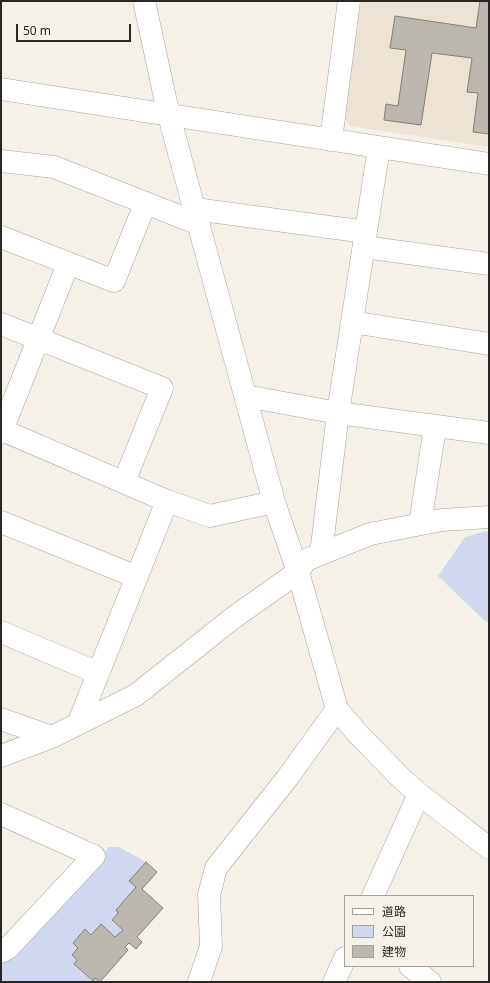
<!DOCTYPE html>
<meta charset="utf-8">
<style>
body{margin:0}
#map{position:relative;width:490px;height:983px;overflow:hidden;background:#f6f1e8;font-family:"Noto Sans","Noto Sans JP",sans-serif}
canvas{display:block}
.frame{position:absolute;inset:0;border:2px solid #292724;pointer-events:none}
.legend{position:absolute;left:344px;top:895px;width:130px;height:72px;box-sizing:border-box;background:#f6f1e8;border:1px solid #a4a09a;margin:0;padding:5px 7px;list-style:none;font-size:12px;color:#292724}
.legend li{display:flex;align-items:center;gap:8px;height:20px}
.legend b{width:20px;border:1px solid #a4a09a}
.scale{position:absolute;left:16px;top:24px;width:115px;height:18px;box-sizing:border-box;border:2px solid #292724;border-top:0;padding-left:5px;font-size:12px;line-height:14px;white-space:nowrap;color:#292724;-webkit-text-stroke:3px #f6f1e8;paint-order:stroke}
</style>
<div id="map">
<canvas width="490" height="983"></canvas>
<div class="frame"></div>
<ul class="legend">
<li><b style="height:5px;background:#fff"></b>道路</li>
<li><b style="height:11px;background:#d0d7ef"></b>公園</li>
<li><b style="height:11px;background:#bbb7ae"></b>建物</li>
</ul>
<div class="scale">50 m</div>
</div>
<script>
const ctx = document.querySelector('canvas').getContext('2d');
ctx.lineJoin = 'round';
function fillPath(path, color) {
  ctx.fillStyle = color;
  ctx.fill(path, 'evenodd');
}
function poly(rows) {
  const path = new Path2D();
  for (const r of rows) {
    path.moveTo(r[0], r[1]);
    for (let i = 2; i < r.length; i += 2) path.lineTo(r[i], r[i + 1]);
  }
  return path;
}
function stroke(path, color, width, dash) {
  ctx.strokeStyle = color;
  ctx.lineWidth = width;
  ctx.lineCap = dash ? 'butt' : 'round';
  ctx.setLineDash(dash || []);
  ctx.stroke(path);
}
const built = poly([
 [361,1,489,1,489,147,350,126,342,115]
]);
const green = poly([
 [486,531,489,533,489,622,486,622,438,576,465,537],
 [109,847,119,847,146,862,129,881,136,887,116,910,118,913,112,920,123,930,115,937,101,925,91,935,85,930,73,943,78,948,72,955,77,960,74,964,92,981,95,978,99,982,1,982,1,956,16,945]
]);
const building = poly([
 [480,1,489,1,489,134,473,132,478,93,467,92,472,58,432,53,421,125,384,120,386,104,398,106,406,50,390,48,395,16,476,28,480,1],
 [146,862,157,872,142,889,163,908,137,937,142,942,136,949,129,943,125,947,128,950,100,982,95,978,93,981,74,964,77,960,72,955,78,948,73,943,85,929,91,935,101,924,115,937,123,930,112,920,118,913,116,910,136,887,129,881,146,862]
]);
const minor = poly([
 [144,1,169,116,274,502,298,572,337,709,357,733,402,779,419,794,489,848],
 [1,89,489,164],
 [331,140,349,1],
 [1,161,54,167,199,224],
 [195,209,366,232],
 [1,237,114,281,145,204],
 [364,247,489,264],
 [352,322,489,344],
 [1,324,162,388,124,482],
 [246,396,338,413,489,433],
 [2,430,167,501,210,516,274,502],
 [1,433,68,264],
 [1,522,137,577],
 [420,524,435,427],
 [321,554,338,413,379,147],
 [1,632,98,673],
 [1,719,52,737],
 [78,724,167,501],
 [1,756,52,737,136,695,233,618,298,572,306,560,370,534,442,520,489,517],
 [1,814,94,856,8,948,1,952],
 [373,896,419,794],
 [410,966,430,982],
 [199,982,211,946,209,895,216,868,288,777,337,709],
 [334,982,345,958]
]);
fillPath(built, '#ece3d4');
fillPath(green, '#d0d7ef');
fillPath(building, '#bbb7ae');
stroke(building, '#837e77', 1);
stroke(minor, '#a8a39b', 23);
stroke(minor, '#fff', 22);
</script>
